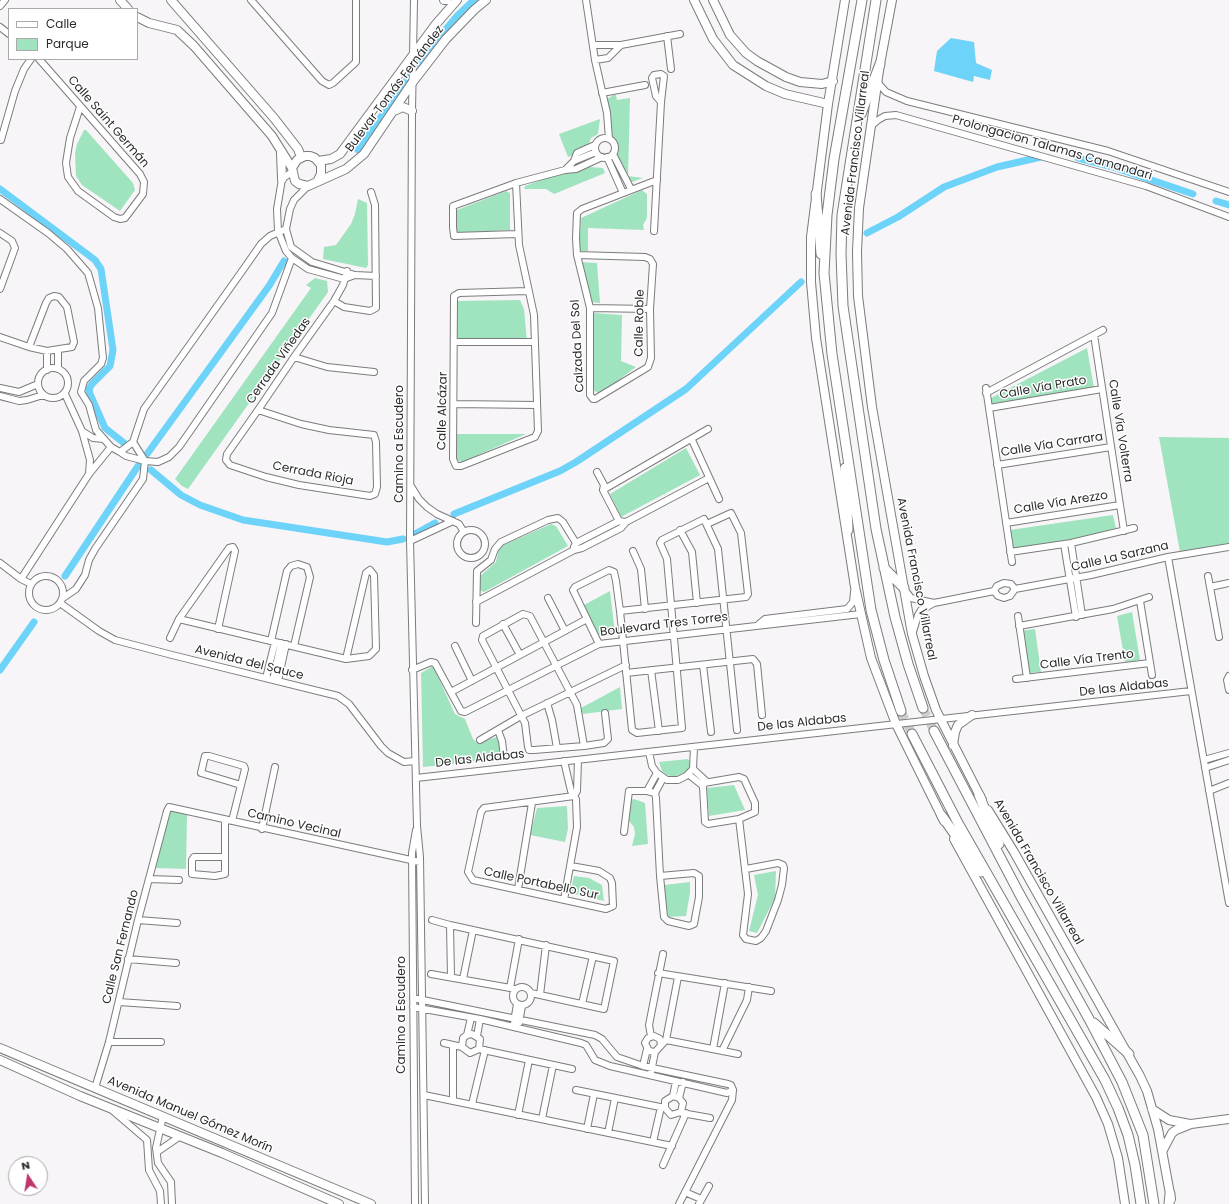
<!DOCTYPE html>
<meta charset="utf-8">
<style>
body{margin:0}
#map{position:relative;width:1229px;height:1204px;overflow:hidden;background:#f7f5f7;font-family:Poppins,sans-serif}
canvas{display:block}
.legend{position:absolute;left:8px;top:8px;width:130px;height:52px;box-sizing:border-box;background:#fff;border:1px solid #abaaab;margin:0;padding:5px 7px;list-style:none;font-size:12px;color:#2c2b2c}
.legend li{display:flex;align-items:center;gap:8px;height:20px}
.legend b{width:20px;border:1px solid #abaaab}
.north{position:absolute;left:8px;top:1156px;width:40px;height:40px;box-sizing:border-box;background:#fff;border:1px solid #abaaab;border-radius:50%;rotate:348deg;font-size:11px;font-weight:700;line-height:16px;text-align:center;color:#2c2b2c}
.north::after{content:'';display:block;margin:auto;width:14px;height:18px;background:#bf356d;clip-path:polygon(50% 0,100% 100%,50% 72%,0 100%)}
</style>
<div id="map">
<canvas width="1229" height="1204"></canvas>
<ul class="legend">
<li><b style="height:5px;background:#fff"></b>Calle</li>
<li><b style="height:11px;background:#a0e3bf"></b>Parque</li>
</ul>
<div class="north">N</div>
</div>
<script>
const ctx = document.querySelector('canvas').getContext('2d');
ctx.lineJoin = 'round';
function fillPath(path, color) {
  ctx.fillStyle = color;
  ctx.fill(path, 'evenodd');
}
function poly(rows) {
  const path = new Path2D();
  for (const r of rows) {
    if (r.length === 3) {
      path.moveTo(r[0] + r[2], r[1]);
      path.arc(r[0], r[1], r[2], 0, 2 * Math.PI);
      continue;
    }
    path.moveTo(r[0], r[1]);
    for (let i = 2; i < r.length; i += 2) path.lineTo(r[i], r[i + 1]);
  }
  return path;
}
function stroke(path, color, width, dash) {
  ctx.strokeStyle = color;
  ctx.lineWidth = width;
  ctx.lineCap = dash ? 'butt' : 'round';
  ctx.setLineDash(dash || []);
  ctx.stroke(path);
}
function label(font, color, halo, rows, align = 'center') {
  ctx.font = font + ' Poppins,sans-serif';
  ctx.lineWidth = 3;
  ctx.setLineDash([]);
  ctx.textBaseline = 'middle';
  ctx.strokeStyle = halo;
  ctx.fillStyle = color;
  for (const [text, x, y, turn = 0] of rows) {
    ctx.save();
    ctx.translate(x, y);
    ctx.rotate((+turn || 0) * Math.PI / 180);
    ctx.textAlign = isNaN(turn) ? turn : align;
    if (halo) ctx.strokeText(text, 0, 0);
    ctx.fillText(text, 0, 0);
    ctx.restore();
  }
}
const green = poly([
 [613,95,616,95,617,100,630,98,628,176,643,178,629,183,615,154,615,144,611,136,611,116,606,100],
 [600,119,598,134,591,138,586,151,568,157,559,134],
 [84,130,86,130,133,183,135,190,120,211,82,185,76,176,75,153,77,144],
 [585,164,590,167,603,168,605,173,554,194,546,189,524,189,525,186],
 [642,190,647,194,647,218,643,225,644,230,588,228,588,251,579,251,581,218],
 [506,191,510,193,510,230,456,233,457,210],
 [358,199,367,203,368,265,366,268,323,259,324,247,336,245,351,224,355,214],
 [580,262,597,263,600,303,590,302],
 [315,278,327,281,328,292,188,489,182,486,175,479,311,288,306,285],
 [520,300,524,309,527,341,456,340,456,301],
 [593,313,622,315,621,361,636,367,600,394,593,390],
 [1087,348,1094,388,990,404,989,399],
 [457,434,526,434,462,462,456,460],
 [1159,437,1229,438,1229,543,1180,552],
 [686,448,700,475,621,517,610,494],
 [1113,515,1116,528,1063,542,1012,549,1010,530],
 [551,524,556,526,568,546,484,592,479,590,480,576,496,562,499,547],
 [610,591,615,634,599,635,584,605],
 [1132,612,1140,660,1125,662,1117,616],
 [1035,629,1041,672,1028,673,1020,631],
 [433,666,455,714,465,719,473,739,477,743,497,737,499,742,500,759,423,767,421,673],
 [620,687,622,709,583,714,581,708],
 [688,759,691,763,687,771,675,777,667,775,662,771,659,762],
 [734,785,745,810,709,816,707,788],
 [634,799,645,803,648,844,632,846,635,834,634,827,629,821,631,800],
 [567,806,568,829,565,842,530,835,537,808],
 [169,810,187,814,186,869,155,868],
 [776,871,775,898,757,933,749,931,758,895,754,875],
 [574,876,589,878,602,885,604,901,570,893],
 [690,882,690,893,686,916,668,917,664,885]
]);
const water = poly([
 [951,38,974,42,976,63,992,70,990,80,974,76,973,82,934,71,937,51]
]);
const canal = poly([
 [358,150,423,57,457,16,474,0],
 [1078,158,1113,167,1193,194],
 [0,189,95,260,101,269,113,350,110,366,92,384,89,389,90,394,105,428,124,443],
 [1216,201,1229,205],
 [867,233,898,217,944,187,997,167,1041,157],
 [147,454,269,286,284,261],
 [151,470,181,495,200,505,243,520,387,542,403,539],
 [454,514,560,471,576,462,686,389,801,282],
 [415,534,435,523],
 [65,576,138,466],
 [0,670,34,622]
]);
const highwayTunnel = poly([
 [923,708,934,731],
 [901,711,912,734]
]);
const minor = poly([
 [251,0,322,81,329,85,333,83,356,62,356,0],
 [414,0,412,111,410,541,417,826,420,857,425,1204],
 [586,0,595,60,607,113,609,139],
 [0,6,5,0],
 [0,27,9,34],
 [667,36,671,69],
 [593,45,621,45],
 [39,59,140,174,144,182,143,194,125,218,120,219,114,217,78,191,68,177,66,163,70,138,80,107],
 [595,60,608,58,621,45,680,34],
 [877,82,886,92,907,101,1108,151,1229,192],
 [602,93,645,85],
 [870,127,878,120,885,116,896,115,1146,186,1229,217],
 [605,148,10],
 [1,140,15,91,24,69,31,59],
 [613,154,631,189],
 [607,157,623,193],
 [574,161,577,153,595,145],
 [565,170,574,161,596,152],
 [292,172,282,179,277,209,278,231,286,251,292,258,308,269,344,279,355,275],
 [516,183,519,245,534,315,538,431,535,437,461,466,456,466,453,459,454,296,459,293,528,291],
 [308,186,294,200,290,209,286,229,291,247,312,262,355,275,376,276],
 [0,199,48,233,67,249,88,273,98,308,103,358,101,364,84,381,81,392,89,405,96,430,111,447,89,474,21,579],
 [654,231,661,102,664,76,661,74,654,75,652,78,656,96,661,102],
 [0,233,12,241,15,248,0,289],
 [517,234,454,236,453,227,453,206,516,183,565,170,576,169,602,157],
 [577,255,645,257,650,259,653,264,650,309,651,358,648,367,595,399,593,399,590,395,590,308,577,255,576,238,577,213,582,209,657,180],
 [334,301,344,307,370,311,376,308,375,205,371,192],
 [590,308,650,309],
 [1094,335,1124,531],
 [0,337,29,347,47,351,72,347,74,342,67,307,59,297,54,296,49,298,46,303,29,347],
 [454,342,534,342],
 [58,350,58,369],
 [47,351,47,370],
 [294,357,327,367,374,372],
 [53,383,15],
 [0,388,19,392,38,384],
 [986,388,1012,562],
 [986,393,1103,330],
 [65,394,82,431,90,460,89,474],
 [0,396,19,401,27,400,43,395],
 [454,404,537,405],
 [989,408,1102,389],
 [258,410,301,424,329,430,374,435,376,442,377,487,375,494,370,496,299,485,266,477,230,465,226,460,227,454,258,410,294,357,334,301,343,285,347,271],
 [82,431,93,438,104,439],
 [692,440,719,499],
 [111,447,120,452,133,442,144,409,245,267,261,244,270,236,286,229],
 [120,452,126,456,145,461,158,462,169,457,179,447,272,313,292,258],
 [997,465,1111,447],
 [597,472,604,485,603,490,619,521],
 [411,486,419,499,427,507,437,514,459,524,464,532],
 [603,490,708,429],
 [1006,523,1120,505],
 [680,530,692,552,697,603],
 [471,544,14],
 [410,541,453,521],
 [1071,543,1082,615],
 [1064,544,1076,617],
 [574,547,576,543,619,521,626,522],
 [633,551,641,569,645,609],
 [1010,552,1071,543,1134,528],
 [1168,557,1229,903],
 [0,563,21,579,31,584],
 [370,570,374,575,376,649,369,656,346,659,366,573,370,570],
 [46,593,17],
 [1208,576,1219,637],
 [1210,587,1229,583],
 [1015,589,1091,575,1168,557,1229,547],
 [905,590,911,598,934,603,994,591],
 [994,591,997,586,1004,583,1011,584,1015,589],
 [994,591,998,596,1004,598,1010,596,1015,589],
 [63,598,76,589,85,575,89,560,95,549,143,479,145,461,133,442],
 [548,598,565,631],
 [1140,601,1152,675],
 [476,602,574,550,582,548,621,528,626,522,709,478],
 [60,603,99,631,115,640,172,655,338,696,349,704,381,746,388,753,404,762,415,761],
 [620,611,746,597,748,594,741,533,731,513,707,524],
 [1018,616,1027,678],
 [179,619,346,659],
 [476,623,477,571,491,560,495,549,501,542,548,520,558,518,563,522,576,543],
 [503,624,520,655],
 [759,624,765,619,847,609,853,602,854,592],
 [1019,626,1113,609,1149,597],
 [913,632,918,615,921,610,934,603],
 [170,638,179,619,229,548,233,547,235,551,218,629],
 [271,641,287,571,291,566,298,564,307,567,310,577,294,646],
 [599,644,573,590,575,587,609,570,614,572,616,581,620,611,632,730,637,733,682,728,667,559,660,543,662,540,704,519,718,549,737,730],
 [455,646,472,681],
 [703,665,711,732],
 [412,670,431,662,435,663,461,711,465,712,599,644,861,614],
 [651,670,659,731],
 [626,673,753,659,757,664,762,715],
 [1229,676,1227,680,1229,690],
 [266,678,275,642],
 [1016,679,1150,663],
 [273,680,281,643],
 [278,681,286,644],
 [451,692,587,619],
 [547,703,552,720,557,748],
 [498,730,502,741,504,757],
 [480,740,521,716,626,665],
 [584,746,577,705,530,616,523,614,483,636,482,640,525,723,528,747,529,750,534,750,584,746,604,743,608,739,605,713],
 [649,752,652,766,657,773,667,780,678,780,686,776,693,769,694,747],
 [1204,760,1229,753],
 [564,761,571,791,576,799,577,827,564,900],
 [1205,768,1229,760],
 [693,769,707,782],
 [688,774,703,786],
 [739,777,744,779,755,803,755,812,739,819,708,824,705,822,703,787,704,783,739,777],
 [416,778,1191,691],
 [647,791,657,773],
 [1209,791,1229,783],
 [574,796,577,791,578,760],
 [739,819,748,894,743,935,746,939,756,941,761,938,766,931,778,900,782,885,784,868,783,865,778,863,746,869],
 [232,821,245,769,244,766,209,756,205,756,201,773,241,785],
 [262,829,275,767],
 [624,832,629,791,647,791,655,793],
 [225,857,194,857,192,860,192,874,215,876,225,874,225,820],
 [571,866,599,871,610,878,612,883,613,906,606,909,473,880,468,872,481,812,484,808,574,796],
 [660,876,694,873,699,876,699,897,694,924,689,926,668,921,664,917,660,876,656,798,655,793,663,778],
 [149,879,179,880],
 [518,889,532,803],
 [138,920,177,923],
 [432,920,450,925,614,961,604,1009,531,993],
 [450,925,451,977],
 [128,959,176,963],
 [658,973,771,991],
 [431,974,516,989],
 [463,979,473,930],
 [522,996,9],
 [510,988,519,939],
 [540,995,546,945],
 [119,1002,177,1006],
 [582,1004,593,956],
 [413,1007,480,1019,581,1043,586,1045,595,1060,610,1066,727,1093,733,1090,731,1085,728,1084,643,1066,617,1057,602,1039,595,1035,413,998],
 [514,1022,517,1004],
 [519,1023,522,1006],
 [467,1035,471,1018],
 [477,1036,480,1019],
 [651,1036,649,1025,663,954],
 [666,1040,738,1054],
 [109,1042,161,1042],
 [444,1043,462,1047,470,1053,479,1049,480,1039,472,1034,467,1035,463,1038,462,1047],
 [661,1045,660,1039,654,1036,648,1038,645,1043,649,1051,655,1052,666,1040,678,977],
 [479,1049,572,1069],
 [713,1049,725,983],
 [722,1051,747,1000,749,987],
 [643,1066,647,1049],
 [651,1072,655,1052],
 [95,1088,109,1042,138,920,167,811,169,807,420,862],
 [576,1090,665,1108,671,1115,681,1112,683,1103,679,1098,673,1096,665,1101,665,1108],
 [424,1095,672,1146],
 [673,1096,676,1081],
 [679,1098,683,1082],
 [453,1101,453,1045],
 [472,1104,485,1050],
 [113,1111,147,1140,149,1170,160,1191,161,1204],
 [682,1113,710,1118],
 [518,1115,529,1060],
 [163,1116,156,1148,158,1163,171,1182,172,1204],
 [542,1119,553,1065],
 [587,1129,594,1094],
 [608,1133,615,1098],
 [653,1142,661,1107],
 [157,1152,179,1137],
 [663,1165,686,1113],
 [685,1192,701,1199],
 [415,1204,412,853,416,830],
 [679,1204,732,1100,733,1090],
 [699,1204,709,1186]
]);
const major = poly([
 [120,0,128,9],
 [171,0,274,118,298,149,301,157],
 [444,0,447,0],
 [694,0,713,39,733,65,766,86,785,94,828,104],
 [713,0,730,35,746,53,757,61,786,77,800,82,822,84,833,81],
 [845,0,828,104,811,237,811,282,816,338,855,587,871,658,896,724,944,821],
 [892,0,880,64,859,208,857,252,858,296,872,407,912,634,924,676,936,710,982,800],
 [137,17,149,23,177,30,194,46,272,136,292,168,295,181,299,184,308,186,317,182,321,174,321,165,315,158,310,156,305,156,297,160,292,168],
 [394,111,403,107,412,111],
 [281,153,282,179],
 [318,161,331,159,340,154,436,24,457,0],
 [317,182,346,169,364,154,412,83,446,39,474,10,486,0],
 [953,745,955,732,958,725,972,715],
 [988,810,1014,852,1140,1076,1147,1091,1158,1129,1171,1199],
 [954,839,1096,1097,1108,1124,1118,1158,1125,1204],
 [0,1048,371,1204],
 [0,1060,80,1096,222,1153,339,1204],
 [1152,1109,1169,1120,1190,1124],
 [1163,1150,1172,1133,1176,1130,1191,1124,1229,1119]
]);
const highway = poly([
 [862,0,834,159,827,215,824,273,832,354,871,610,884,660,901,711],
 [876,0,842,215,841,254,843,306,876,529,895,617,908,664,923,708],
 [861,114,880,64],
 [816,194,821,254],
 [845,468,848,530],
 [884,568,904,588],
 [934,731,1019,893,1089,1019,1122,1082,1143,1135,1154,1204],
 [912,734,958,823,1105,1080,1118,1108,1128,1135,1135,1165,1141,1204],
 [979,795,999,844],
 [942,816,981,872],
 [1094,1023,1129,1054],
 [1169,1204,1170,1194]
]);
const streetNames = [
 ["Bulevar Tomás Fernández",395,89,-53],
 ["Calle Saint Germán",108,122,49],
 ["Prolongacion Talamas Camandari",1052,148,16],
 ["Avenida Francisco Villarreal",856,153,-83],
 ["Calle Roble",640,323,-89],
 ["Calzada Del Sol",578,346,-93],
 ["Cerrada Viñedas",279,361,-55],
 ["Calle Vía Prato",1043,388,-10],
 ["Calle Alcázar",443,411,-89],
 ["Calle Vía Volterra",1120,431,81],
 ["Camino a Escudero",400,444,-90],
 ["Calle Vía Carrara",1052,445,-9],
 ["Cerrada Rioja",313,474,11],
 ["Calle Vía Arezzo",1061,503,-9],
 ["Calle La Sarzana",1120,557,-13],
 ["Avenida Francisco Villarreal",916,579,79],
 ["Boulevard Tres Torres",664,625,-7],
 ["Calle Vía Trento",1087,660,-7],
 ["Avenida del Sauce",249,663,14],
 ["De las Aldabas",1124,688,-6],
 ["De las Aldabas",802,723,-6],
 ["De las Aldabas",480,759,-6],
 ["Camino Vecinal",294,824,13],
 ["Avenida Francisco Villarreal",1038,872,60],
 ["Calle Portabello Sur",541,884,12],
 ["Calle San Fernando",121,947,-76],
 ["Camino a Escudero",402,1015,-90],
 ["Avenida Manuel Gómez Morín",190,1115,23]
];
fillPath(green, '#a0e3bf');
fillPath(water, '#6dd3f9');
stroke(canal, '#6dd3f9', 7);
stroke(highwayTunnel, '#cecdce', 9, [9, 4.5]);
stroke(minor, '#7c7b7d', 8);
stroke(major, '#7c7b7d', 10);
stroke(highway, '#7c7b7d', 11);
stroke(minor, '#fff', 6);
stroke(major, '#fff', 8);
stroke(highway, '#fff', 9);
label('12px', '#2c2b2c', '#fff', streetNames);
</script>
